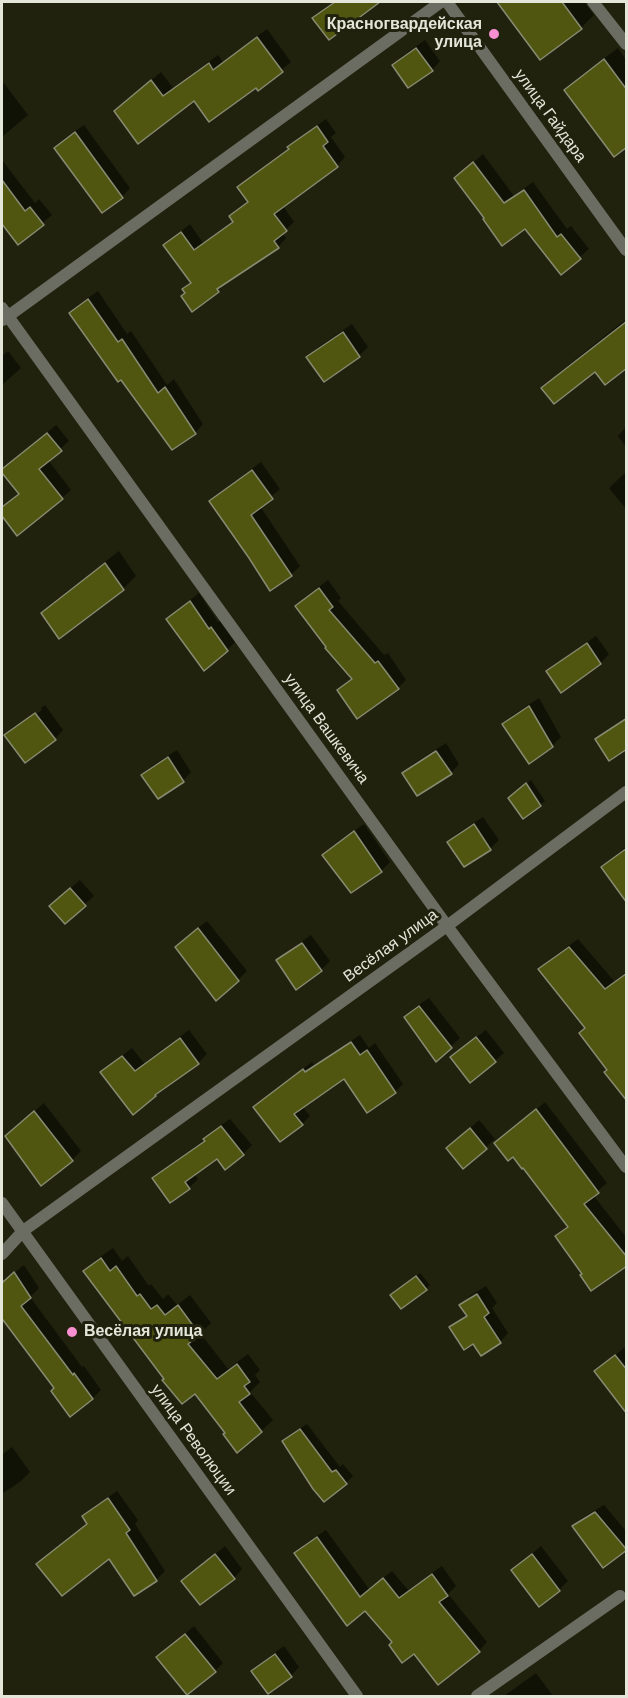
<!DOCTYPE html>
<meta charset="utf-8">
<style>
body{margin:0}
#map{position:relative;width:628px;height:1698px;overflow:hidden;background:#20220d;font-family:Arial,sans-serif}
canvas{display:block}
.frame{position:absolute;inset:0;border:3px solid #e4e6d9;pointer-events:none}
</style>
<div id="map">
<canvas width="628" height="1698"></canvas>
<div class="frame"></div>
</div>
<script>
const ctx = document.querySelector('canvas').getContext('2d');
ctx.lineJoin = 'round';
function fillPath(path, color) {
  ctx.fillStyle = color;
  ctx.fill(path, 'evenodd');
}
function poly(rows) {
  const path = new Path2D();
  for (const r of rows) {
    path.moveTo(r[0], r[1]);
    for (let i = 2; i < r.length; i += 2) path.lineTo(r[i], r[i + 1]);
  }
  return path;
}
function stroke(path, color, width, dash) {
  ctx.strokeStyle = color;
  ctx.lineWidth = width;
  ctx.lineCap = dash ? 'butt' : 'round';
  ctx.setLineDash(dash || []);
  ctx.stroke(path);
}
function label(font, color, halo, rows, align = 'center') {
  ctx.font = font + ' Arial,sans-serif';
  ctx.lineWidth = 6;
  ctx.setLineDash([]);
  ctx.textBaseline = 'middle';
  ctx.strokeStyle = halo;
  ctx.fillStyle = color;
  for (const [text, x, y, turn = 0] of rows) {
    ctx.save();
    ctx.translate(x, y);
    ctx.rotate((+turn || 0) * Math.PI / 180);
    ctx.textAlign = isNaN(turn) ? turn : align;
    if (halo) ctx.strokeText(text, 0, 0);
    ctx.fillText(text, 0, 0);
    ctx.restore();
  }
}
const shadow = poly([
 [333,2,378,2,329,38,314,18],
 [499,2,584,2,594,15,581,28,540,58],
 [267,29,291,62,258,89,256,86,194,98,125,103,161,72,173,88,218,55,223,62],
 [425,40,440,61,432,70,394,65,402,56],
 [618,48,626,60,626,146,566,90,579,77],
 [4,83,28,115,2,137,2,85],
 [326,119,336,133,331,137,345,157,337,166,283,206,294,222,282,233,286,238,278,247,226,282,218,291,187,292,184,289,192,282,165,245,190,224,203,243,234,221,231,216,249,201,239,187,248,179,290,148,298,139],
 [84,125,130,188,122,197,56,148,64,139],
 [483,154,514,196,533,182,567,229,571,226,589,249,561,273,525,227,486,218,456,178],
 [2,160,35,203,39,199,52,215,18,243,2,221],
 [98,291,127,334,131,331,167,385,174,379,203,424,195,433,70,313,79,304],
 [626,319,626,372,624,368,595,369,543,388,556,375],
 [352,324,368,347,359,356,308,357,317,348],
 [8,351,21,368,2,385,2,356],
 [56,425,69,441,48,460,71,490,62,498,17,534,2,514,2,509,20,493,2,471],
 [626,427,626,447,618,436],
 [261,462,280,489,260,506,300,566,291,575,271,588,210,502,219,493],
 [626,472,626,509,609,488],
 [119,551,136,576,123,589,43,613,56,600],
 [328,580,341,598,338,601,384,655,388,653,406,680,398,688,339,690,353,678,297,606,306,597],
 [199,593,218,622,221,620,236,641,227,650,168,619,177,610],
 [596,636,609,654,601,663,561,691,548,672,557,663],
 [539,698,561,737,552,746,504,724,513,715],
 [45,705,63,730,55,739,6,735,14,728,14,730,42,710,41,708],
 [626,717,626,747,597,740,606,731],
 [446,743,459,764,451,773,404,773,413,764],
 [177,750,191,772,183,781,143,775,152,766],
 [531,780,545,801,540,805,514,794],
 [483,817,499,840,490,849,449,842,458,833],
 [364,824,390,862,381,871,324,855,333,846],
 [626,846,626,901,603,867],
 [80,880,94,896,65,922,60,897],
 [207,921,247,971,238,980,185,938],
 [311,935,330,961,321,970,278,960,287,952],
 [578,939,614,981,626,972,626,1025,609,1070,587,1027,540,969,549,960],
 [429,998,460,1038,436,1060,406,1017,414,1008],
 [189,1030,207,1054,198,1063,163,1087,133,1113,102,1072,132,1048,144,1063],
 [486,1030,504,1053,471,1081,461,1049],
 [360,1035,369,1048,375,1043,403,1084,395,1092,344,1076,302,1106,310,1116,302,1124,264,1099,312,1062,314,1065],
 [545,1102,607,1183,593,1195,626,1237,626,1265,583,1274,557,1236,569,1225,513,1155,496,1143],
 [44,1103,81,1151,72,1160,16,1127],
 [230,1119,252,1145,243,1154,218,1157,194,1173,198,1179,189,1188,170,1201,154,1178,163,1170,206,1139,214,1130],
 [479,1120,495,1139,464,1167,448,1148],
 [113,1248,122,1261,128,1256,149,1286,151,1284,163,1299,168,1294,177,1305,190,1295,211,1323,200,1333,228,1369,248,1354,260,1370,255,1375,260,1382,250,1392,273,1420,261,1431,227,1433,195,1392,166,1379,85,1272,96,1260],
 [24,1265,39,1288,30,1297,82,1367,84,1366,101,1390,93,1398,70,1415,56,1388,4,1318,2,1320,2,1283],
 [420,1273,430,1285,426,1289,392,1295],
 [486,1286,497,1303,492,1308,508,1333,500,1342,473,1342,451,1328,467,1314,461,1305,470,1296],
 [624,1348,626,1351,626,1401,596,1371],
 [307,1424,340,1467,343,1464,353,1476,346,1483,284,1441,291,1434],
 [12,1447,30,1472,21,1481,2,1494,2,1455],
 [117,1491,138,1520,135,1524,165,1571,156,1580,134,1594,109,1557,38,1564,88,1523,84,1517,93,1508],
 [604,1505,626,1531,626,1549,603,1566,574,1527,582,1518],
 [326,1530,369,1589,392,1571,408,1590,442,1566,456,1586,448,1594,487,1642,479,1651,414,1652,393,1642,366,1609,296,1553,305,1544],
 [225,1546,242,1569,234,1578,183,1581],
 [541,1546,568,1581,559,1590,513,1570],
 [194,1626,223,1663,215,1671,158,1657],
 [284,1646,299,1667,291,1676,253,1671,262,1662],
 [536,1673,553,1696,504,1696]
]);
const building = poly([
 [335,2,380,2,329,40,312,18,335,2],
 [497,2,562,2,582,29,540,60,497,2],
 [257,37,283,72,258,91,256,88,209,122,194,101,138,144,114,111,151,80,163,96,209,63,213,70,257,37],
 [416,48,433,71,408,88,392,65,416,48],
 [604,59,627,90,627,147,614,157,564,90,604,59],
 [317,126,328,142,323,146,338,167,274,214,287,231,274,241,279,248,217,289,219,292,192,312,181,296,185,293,182,289,191,283,163,245,181,232,194,250,233,222,229,216,248,202,237,187,289,149,287,147,317,126],
 [75,132,123,198,102,213,54,148,75,132],
 [473,162,504,203,524,190,557,237,561,234,581,259,561,275,525,229,502,246,483,219,484,218,454,178,473,162],
 [2,180,25,211,30,207,44,225,18,245,2,224,2,180],
 [88,299,118,342,122,339,158,393,165,387,196,434,172,450,121,380,118,382,69,313,88,299],
 [627,321,627,368,605,385,595,372,554,404,541,388,627,321],
 [343,332,360,357,324,382,306,357,343,332],
 [47,433,62,451,39,469,63,499,17,536,2,516,2,507,19,494,2,473,2,469,47,433],
 [252,470,273,499,251,515,292,576,270,591,249,558,209,501,252,470],
 [105,563,124,590,59,639,41,613,105,563],
 [319,588,333,607,329,610,375,663,378,661,399,689,357,719,337,690,352,679,325,648,326,647,295,606,319,588],
 [190,601,209,629,211,627,228,651,204,671,166,619,190,601],
 [587,643,601,664,561,693,546,671,587,643],
 [529,706,553,747,529,764,502,724,529,706],
 [35,713,56,740,25,763,4,735,35,713],
 [627,718,627,749,609,761,595,739,627,718],
 [436,751,452,774,417,796,402,773,436,751],
 [168,757,184,782,158,799,141,775,168,757],
 [526,783,541,806,523,819,508,798,526,783],
 [474,824,491,850,464,867,447,842,474,824],
 [354,831,382,872,351,893,322,855,354,831],
 [627,848,627,903,601,867,627,848],
 [70,888,86,906,65,924,49,906,70,888],
 [198,928,239,981,216,1001,175,947,198,928],
 [302,943,322,971,296,990,276,960,302,943],
 [569,947,605,989,627,973,627,1101,604,1072,607,1070,579,1033,585,1028,538,969,569,947],
 [419,1006,452,1048,436,1062,404,1017,419,1006],
 [476,1037,496,1062,470,1083,450,1057,476,1037],
 [180,1038,199,1064,155,1095,156,1096,133,1115,100,1072,122,1056,135,1071,180,1038],
 [351,1042,360,1055,367,1050,396,1093,367,1113,344,1079,294,1114,303,1125,280,1142,253,1107,303,1069,305,1072,351,1042],
 [536,1109,599,1193,584,1204,627,1257,627,1266,591,1291,580,1275,582,1274,555,1236,568,1227,523,1168,522,1169,513,1157,508,1161,494,1143,536,1109],
 [34,1111,73,1161,41,1186,5,1136,34,1111],
 [221,1126,244,1155,225,1170,217,1159,185,1182,190,1189,170,1203,152,1178,205,1141,203,1139,221,1126],
 [470,1128,487,1149,463,1169,446,1148,470,1128],
 [101,1258,110,1271,116,1266,137,1296,140,1294,151,1309,157,1305,165,1315,178,1305,200,1335,188,1344,217,1379,237,1364,250,1382,244,1386,250,1394,239,1402,262,1432,237,1453,223,1434,225,1433,195,1394,182,1404,162,1380,164,1379,83,1271,101,1258],
 [14,1272,31,1298,21,1306,73,1375,74,1373,93,1399,70,1417,51,1391,54,1388,3,1320,2,1322,2,1279,3,1282,14,1272],
 [416,1276,427,1290,401,1309,390,1295,416,1276],
 [477,1294,489,1313,484,1317,501,1343,481,1356,473,1344,464,1350,449,1327,467,1316,459,1305,477,1294],
 [615,1355,627,1370,627,1414,594,1371,615,1355],
 [300,1429,332,1472,336,1470,347,1484,324,1502,313,1489,282,1441,300,1429],
 [108,1498,130,1530,126,1533,157,1581,134,1596,109,1559,62,1596,36,1564,87,1524,82,1516,108,1498],
 [595,1512,627,1550,603,1568,572,1526,595,1512],
 [317,1537,360,1597,383,1578,399,1598,432,1574,448,1596,439,1602,480,1652,438,1685,414,1654,402,1663,389,1645,392,1642,365,1611,347,1626,294,1553,317,1537],
 [215,1554,235,1579,200,1605,181,1581,215,1554],
 [532,1554,560,1591,539,1607,511,1570,532,1554],
 [185,1634,216,1672,187,1695,156,1657,185,1634],
 [275,1654,292,1677,268,1694,251,1671,275,1654]
]);
const lane = poly([
 [593,2,626,44],
 [477,1696,620,1596]
]);
const street = poly([
 [447,2,626,250],
 [2,308,447,926,626,1167],
 [3,320,441,2],
 [2,1203,357,1696],
 [2,1254,23,1231,447,926,626,792]
]);
const markers = [
 [494,34,6,"#f690d0"],
 [72,1332,6,"#f690d0"]
];
const poiNames = [
 ["Красногвардейская",482,25],
 ["улица",482,43],
 ["Весёлая улица",84,1332,"left"]
];
const streetNames = [
 ["улица Гайдара",550,116,54],
 ["улица Вашкевича",326,729,54],
 ["Весёлая улица",391,946,-36],
 ["улица Революции",193,1440,54]
];
fillPath(shadow, '#0007');
fillPath(building, '#50550f');
stroke(building, '#878b72', 1.5);
stroke(lane, '#6b6d62', 12);
stroke(street, '#6b6d62', 12);
for (const [x, y, r, color] of markers) {
  const dot = new Path2D();
  dot.arc(x, y, r, 0, 2 * Math.PI);
  ctx.fillStyle = color;
  ctx.fill(dot);
  stroke(dot, '#20220d', 2);
}
label('bold 16px', '#e4e6d9', '#20220d', poiNames, 'right');
label('16px', '#e4e6d9', '#20220d', streetNames);
</script>
